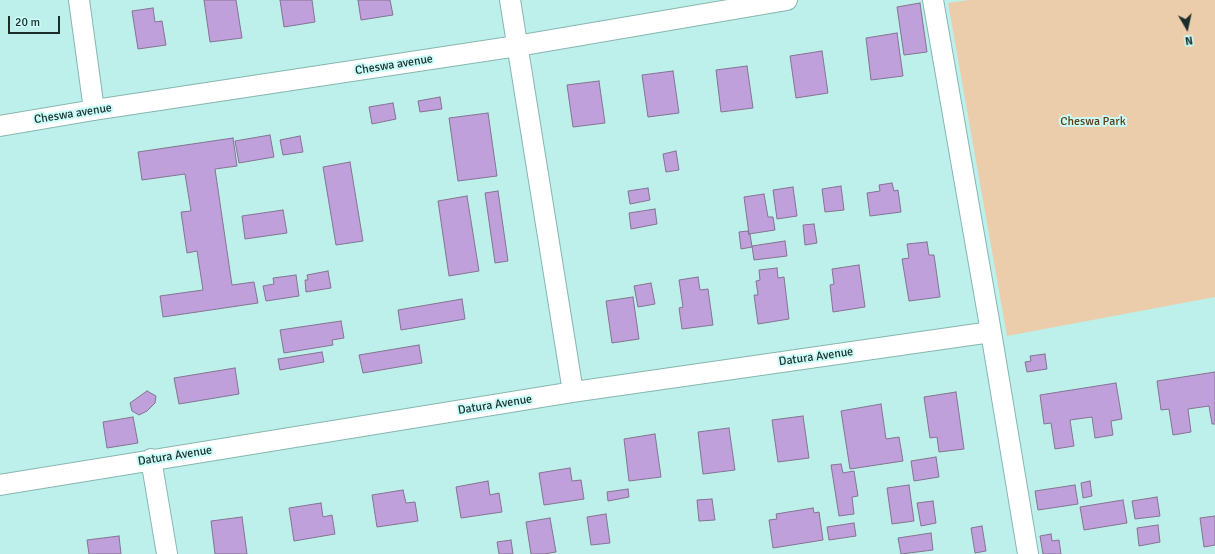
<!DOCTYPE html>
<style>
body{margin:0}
#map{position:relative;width:1215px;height:554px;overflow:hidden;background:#bef0eb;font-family:Signika,sans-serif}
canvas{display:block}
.north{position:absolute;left:1167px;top:8px;width:40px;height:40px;-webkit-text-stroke:3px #cbfdf8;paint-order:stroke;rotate:171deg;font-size:11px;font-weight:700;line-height:16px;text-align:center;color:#1a2d2b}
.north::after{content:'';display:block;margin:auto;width:14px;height:18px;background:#1a2d2b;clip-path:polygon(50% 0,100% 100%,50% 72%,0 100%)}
.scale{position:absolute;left:8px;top:16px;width:52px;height:18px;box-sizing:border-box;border:2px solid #1a2d2b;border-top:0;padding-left:5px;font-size:12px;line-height:14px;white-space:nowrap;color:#1a2d2b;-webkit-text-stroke:3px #cbfdf8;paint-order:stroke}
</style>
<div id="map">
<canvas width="1215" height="554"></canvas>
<div class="north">N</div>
<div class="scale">20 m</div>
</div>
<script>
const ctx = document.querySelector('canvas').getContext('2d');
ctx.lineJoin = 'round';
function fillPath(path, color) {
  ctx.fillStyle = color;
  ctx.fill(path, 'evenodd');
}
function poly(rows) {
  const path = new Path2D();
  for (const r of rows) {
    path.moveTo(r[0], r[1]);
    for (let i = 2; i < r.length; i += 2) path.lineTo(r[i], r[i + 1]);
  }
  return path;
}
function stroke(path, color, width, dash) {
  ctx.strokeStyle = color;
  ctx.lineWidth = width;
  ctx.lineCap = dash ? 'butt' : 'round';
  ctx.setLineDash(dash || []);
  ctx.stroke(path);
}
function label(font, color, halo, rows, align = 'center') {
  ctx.font = font + ' Signika,sans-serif';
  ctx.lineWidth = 4;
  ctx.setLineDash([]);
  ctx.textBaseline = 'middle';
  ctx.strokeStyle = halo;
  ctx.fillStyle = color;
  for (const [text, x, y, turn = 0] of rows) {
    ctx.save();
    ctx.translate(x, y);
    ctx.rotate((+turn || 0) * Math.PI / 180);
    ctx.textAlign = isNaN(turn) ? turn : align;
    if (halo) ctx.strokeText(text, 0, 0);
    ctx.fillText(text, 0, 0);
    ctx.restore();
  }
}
const green = poly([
 [969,0,1215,0,1215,297,1007,336,948,3]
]);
const building = poly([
 [204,0,236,0,242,38,210,42,204,0],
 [280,0,312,0,315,22,284,27,280,0],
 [358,0,390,0,393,15,361,20,358,0],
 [920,3,927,52,904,55,897,7,920,3],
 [153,8,155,22,162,21,166,45,138,49,132,11,153,8],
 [897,33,903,76,871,80,866,38,897,33],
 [822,51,828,93,796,98,790,56,822,51],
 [747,66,753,108,721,112,716,70,747,66],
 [673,71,679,113,648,117,642,75,673,71],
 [599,81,605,123,573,127,567,85,599,81],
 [440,97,442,109,420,112,418,101,440,97],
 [393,103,396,119,372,124,369,107,393,103],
 [488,113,497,176,458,181,449,118,488,113],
 [270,135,274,157,239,163,235,141,270,135],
 [300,136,303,152,283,155,280,140,300,136],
 [233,138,237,166,215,169,232,285,254,282,258,303,163,317,160,296,203,290,197,251,187,253,181,212,191,211,185,174,142,180,138,152,233,138],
 [676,151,679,170,666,172,663,154,676,151],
 [350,162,363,241,336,245,323,167,350,162],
 [892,183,894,191,898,190,901,212,870,216,867,193,880,191,879,185,892,183],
 [841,186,844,210,825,212,822,189,841,186],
 [793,187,797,216,777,219,773,190,793,187],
 [648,188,650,200,630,204,628,191,648,188],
 [498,191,508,261,495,263,485,193,498,191],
 [764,194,768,217,773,217,775,230,749,234,744,197,764,194],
 [467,196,479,271,449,276,438,201,467,196],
 [655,209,657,224,631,229,629,213,655,209],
 [283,210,287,233,245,239,242,216,283,210],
 [814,224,817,243,805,245,803,225,814,224],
 [748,231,749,235,750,234,752,247,741,249,739,232,748,231],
 [785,241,787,256,754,260,752,246,785,241],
 [927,242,929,255,934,255,940,297,909,301,902,259,909,258,907,244,927,242],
 [859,265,865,307,833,312,830,285,834,284,832,269,859,265],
 [777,268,778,278,784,277,789,319,758,324,754,295,758,295,756,281,760,280,759,270,777,268],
 [328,271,331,288,306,292,305,280,308,280,307,275,328,271],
 [296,275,299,296,266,301,263,286,274,284,273,278,296,275],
 [698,277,700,290,708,289,713,325,682,329,679,308,683,307,679,280,698,277],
 [651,283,655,304,638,307,634,286,651,283],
 [633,297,639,339,612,343,606,301,633,297],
 [462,299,465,319,401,330,398,310,462,299],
 [341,321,344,338,332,340,333,345,284,353,280,330,341,321],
 [419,345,422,363,363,373,359,355,419,345],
 [322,352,324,362,280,370,278,359,322,352],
 [1045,354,1047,369,1027,372,1025,362,1031,361,1030,356,1045,354],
 [235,368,239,394,179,404,174,378,235,368],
 [1215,372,1215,424,1212,424,1209,406,1188,409,1191,432,1173,435,1169,409,1161,410,1157,381,1215,372],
 [1116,383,1122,419,1111,421,1113,435,1095,438,1092,417,1070,420,1074,446,1055,449,1051,423,1044,424,1040,395,1116,383],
 [147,391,156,396,155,403,147,411,139,415,132,411,130,403,147,391],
 [956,392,964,449,939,452,937,437,930,438,924,397,956,392],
 [881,404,886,439,899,437,903,461,850,469,841,411,881,404],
 [803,416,809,458,778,462,772,420,803,416],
 [133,417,138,443,107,448,103,422,133,417],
 [729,428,735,470,703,474,698,432,729,428],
 [655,434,661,477,629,481,624,439,655,434],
 [936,457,939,477,914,481,911,461,936,457],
 [841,464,843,473,854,471,858,496,852,497,854,514,839,516,831,465,841,464],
 [570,468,572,481,581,480,584,499,544,505,539,473,570,468],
 [488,481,490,495,499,493,502,512,461,518,456,487,488,481],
 [1090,481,1092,496,1083,498,1081,483,1090,481],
 [909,485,914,521,892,524,887,488,909,485],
 [1075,485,1078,504,1038,510,1035,491,1075,485],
 [628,489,629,497,608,501,607,492,628,489],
 [403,490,406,503,415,502,418,521,377,527,372,495,403,490],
 [1157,497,1160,516,1135,519,1132,501,1157,497],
 [712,499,715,520,699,521,697,500,712,499],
 [1123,500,1127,523,1084,530,1080,507,1123,500],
 [933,501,936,523,921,526,917,503,933,501],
 [321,503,323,517,332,515,335,534,294,541,289,508,321,503],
 [813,508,814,513,819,512,823,540,773,548,769,520,777,519,776,514,813,508],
 [606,514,610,543,591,545,587,517,606,514],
 [1215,516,1215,545,1204,547,1200,518,1215,516],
 [242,517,247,554,215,554,211,521,242,517],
 [550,518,556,552,544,554,531,554,526,522,550,518],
 [854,523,856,536,829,540,827,527,854,523],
 [1158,525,1160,542,1139,546,1137,528,1158,525],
 [982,526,986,551,975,553,971,528,982,526],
 [931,533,933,550,901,554,898,538,931,533],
 [1051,534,1052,541,1059,540,1061,554,1043,554,1040,536,1051,534],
 [119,536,121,554,89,554,87,540,119,536],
 [511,540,513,554,499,554,497,542,511,540]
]);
const street = poly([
 [79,0,94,110],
 [510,0,573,392],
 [933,0,991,332,1028,554],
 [0,126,94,110,517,46,787,0],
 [151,459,167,554],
 [0,485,573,392,991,332]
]);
const streetNames = [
 ["Cheswa avenue",394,65,-9],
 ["Cheswa avenue",73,114,-9],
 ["Datura Avenue",816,357,-8],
 ["Datura Avenue",495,405,-9],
 ["Datura Avenue",175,456,-9]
];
const parkNames = [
 ["Cheswa Park",1093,122]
];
fillPath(green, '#eccdab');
fillPath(building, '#bfa0da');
stroke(building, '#847392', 1);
stroke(street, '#86b6b1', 22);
stroke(street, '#fff', 20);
label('12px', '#1a2d2b', '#cbfdf8', streetNames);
label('12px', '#5b3b13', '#cbfdf8', parkNames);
</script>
